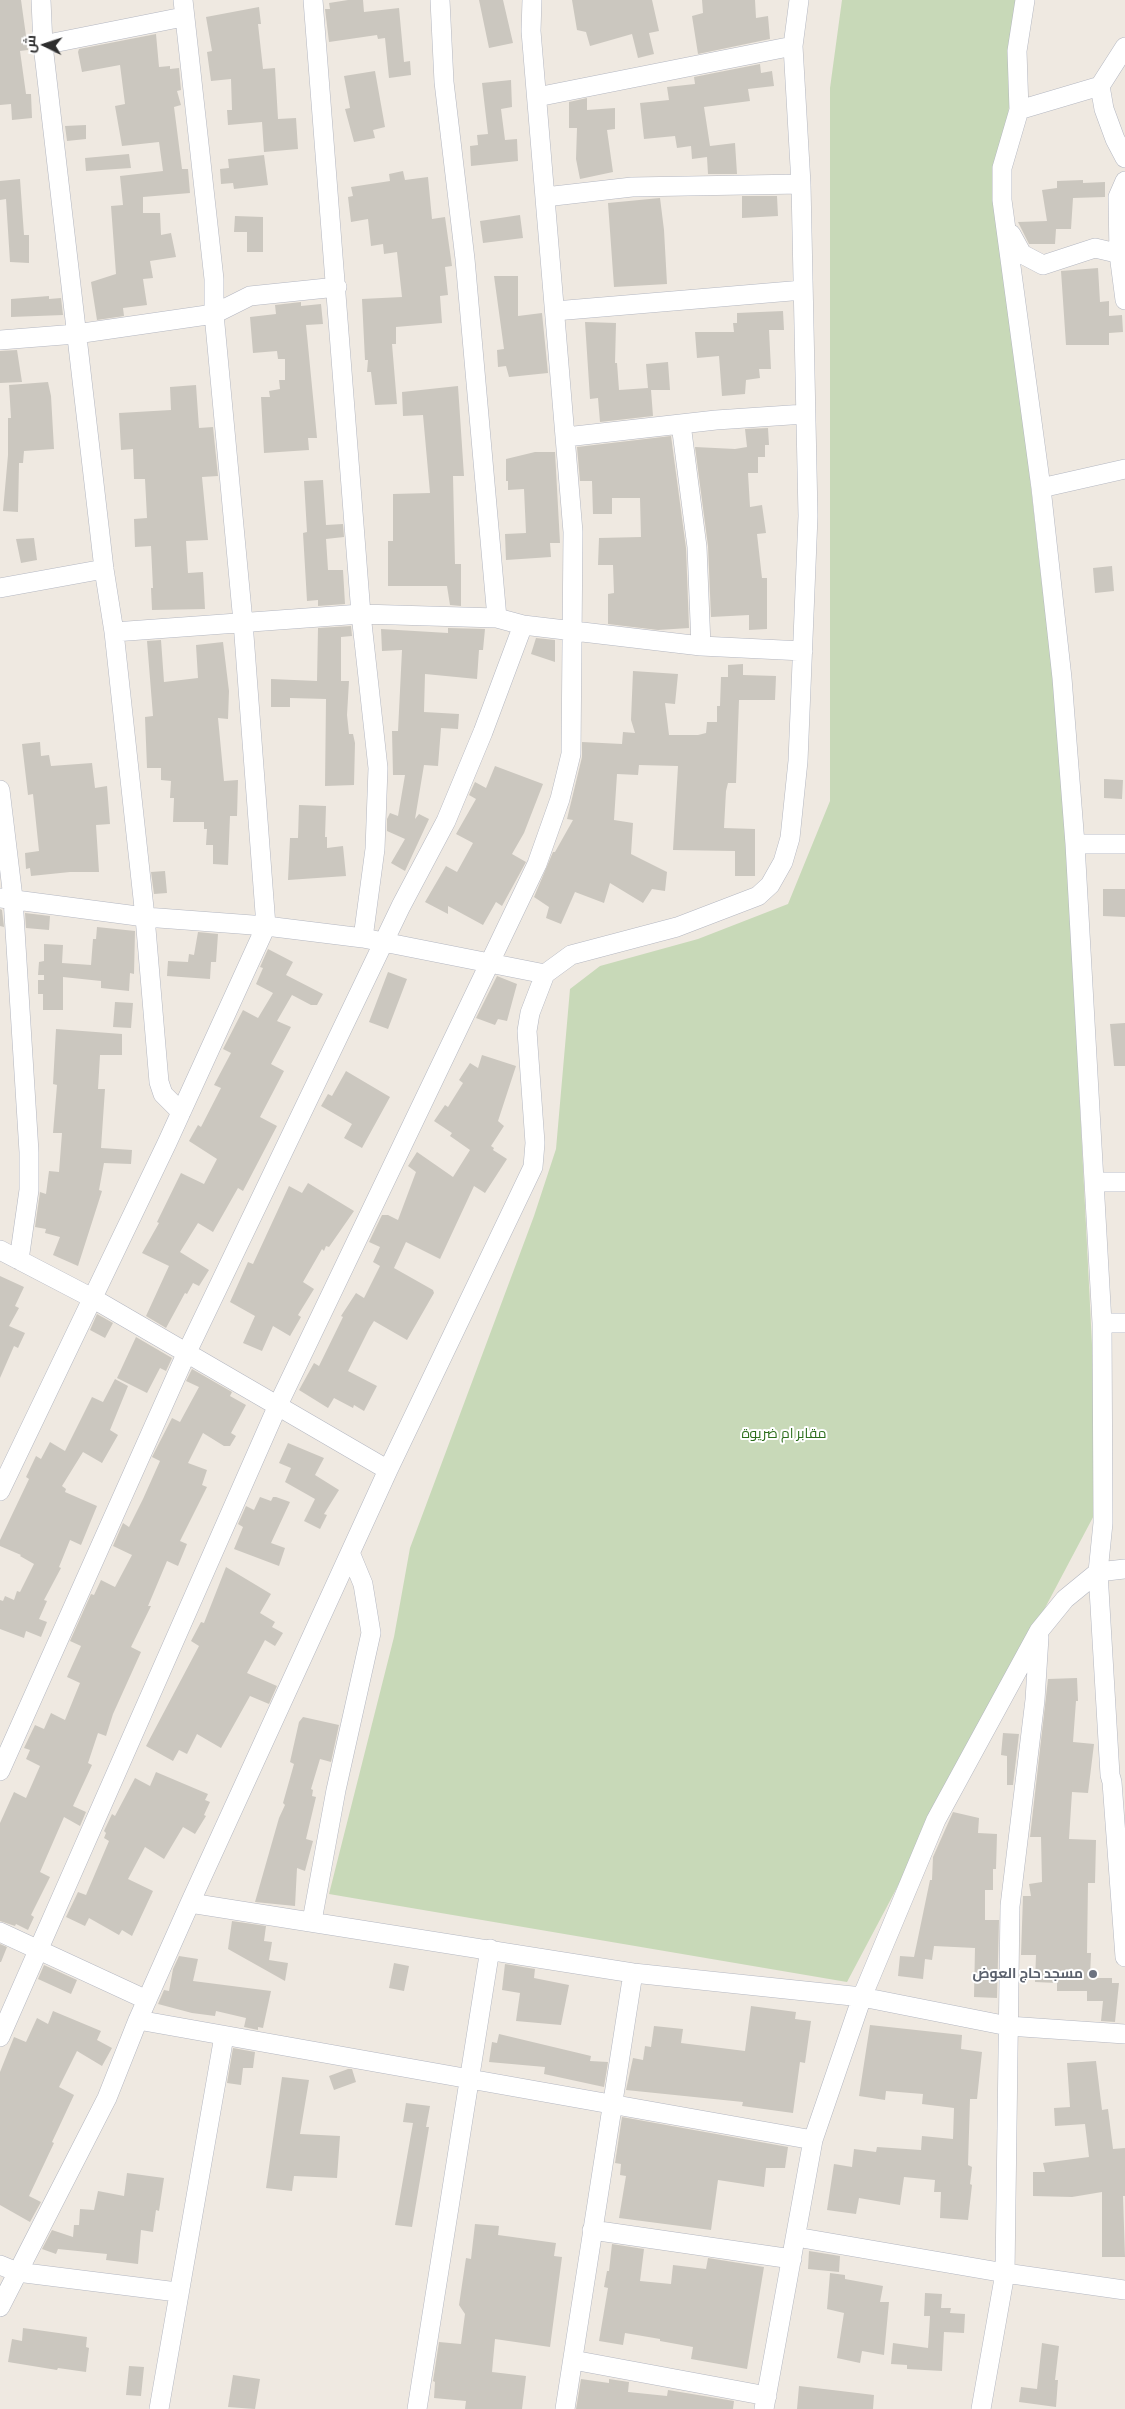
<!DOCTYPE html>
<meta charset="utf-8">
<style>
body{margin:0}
#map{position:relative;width:1125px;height:2409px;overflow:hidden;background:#efe9e1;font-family:Cabin,Cairo,sans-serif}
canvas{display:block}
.north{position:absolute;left:20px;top:20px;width:50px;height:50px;-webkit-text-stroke:4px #fff;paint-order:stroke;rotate:274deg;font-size:14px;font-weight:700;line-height:20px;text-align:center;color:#2e2e2e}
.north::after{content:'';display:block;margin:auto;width:18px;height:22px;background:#2e2e2e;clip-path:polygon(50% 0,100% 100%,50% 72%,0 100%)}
</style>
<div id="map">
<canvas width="1125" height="2409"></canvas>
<div class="north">ش</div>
</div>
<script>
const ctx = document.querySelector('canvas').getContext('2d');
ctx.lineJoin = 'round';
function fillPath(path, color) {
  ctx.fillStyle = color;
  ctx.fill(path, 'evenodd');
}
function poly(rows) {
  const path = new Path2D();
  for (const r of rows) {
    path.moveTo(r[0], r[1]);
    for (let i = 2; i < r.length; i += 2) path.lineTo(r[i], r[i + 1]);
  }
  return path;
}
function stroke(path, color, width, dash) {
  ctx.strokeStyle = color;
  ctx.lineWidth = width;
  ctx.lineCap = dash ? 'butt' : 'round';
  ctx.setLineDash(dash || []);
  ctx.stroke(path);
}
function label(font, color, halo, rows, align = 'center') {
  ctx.font = font + ' Cabin,Cairo,sans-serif';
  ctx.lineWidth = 4;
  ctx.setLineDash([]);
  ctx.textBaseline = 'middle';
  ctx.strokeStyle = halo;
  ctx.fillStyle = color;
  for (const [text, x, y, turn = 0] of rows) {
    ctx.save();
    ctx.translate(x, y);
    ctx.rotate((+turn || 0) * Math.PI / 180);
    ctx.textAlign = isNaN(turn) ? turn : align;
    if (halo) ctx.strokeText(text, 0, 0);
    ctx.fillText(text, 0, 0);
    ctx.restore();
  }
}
const cemetery = poly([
 [842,0,1022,0,998,198,1063,768,1100,1504,847,1982,329,1894,394,1637,410,1548,534,1216,556,1149,570,989,600,966,698,939,788,904,830,801,830,88]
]);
const building = poly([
 [0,0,21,0,28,50,20,51,26,94,31,94,32,118,12,120,11,104,0,105],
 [348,0,363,0,364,12,399,8,404,62,410,61,411,75,389,78,385,38,378,39,377,35,329,42,325,9,330,9,329,3],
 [479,0,503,0,513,43,489,48],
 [572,0,652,0,659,31,649,33,654,54,638,58,632,34,590,46,586,32,577,30],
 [702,0,755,0,756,18,768,16,770,39,698,54,692,16,703,13],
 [259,7,261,24,258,24,263,69,275,68,278,119,296,118,298,149,264,152,262,122,228,125,227,110,232,110,231,79,211,81,207,52,212,51,206,17],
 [156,34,159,67,170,66,170,69,179,68,181,90,177,91,181,105,174,107,182,169,188,169,190,193,143,197,143,213,160,213,161,235,171,233,176,257,150,261,153,278,143,279,147,305,123,308,124,316,97,320,91,282,116,274,111,206,123,205,120,176,163,171,159,142,122,146,115,106,125,104,120,65,82,72,78,52,79,49],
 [760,64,761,73,772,71,774,86,748,89,750,101,704,107,710,146,735,143,737,174,708,174,707,157,692,159,691,146,677,148,675,136,644,139,640,103,669,100,667,87,695,84,694,77],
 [375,71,385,127,373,130,375,138,354,142,345,109,350,108,344,76],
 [511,80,512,107,501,109,505,140,517,139,518,161,471,166,470,146,478,145,477,135,488,134,482,83],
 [587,98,587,110,615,108,615,129,607,130,613,172,580,179,576,159,577,128,569,128,569,102],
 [86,125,86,139,67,141,65,126],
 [129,154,131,168,86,171,85,158],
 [264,155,268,185,234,189,233,183,221,184,220,169,229,168,228,159],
 [403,171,405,180,428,177,432,219,445,217,452,266,445,267,448,295,440,296,442,323,396,327,396,344,392,344,397,404,375,405,371,372,367,372,368,360,365,360,362,299,402,297,397,252,384,254,383,244,371,246,368,219,351,222,348,197,353,196,351,187,390,181,389,174],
 [20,179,24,235,29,235,29,263,10,262,6,199,0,200,0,181],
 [1083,180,1083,183,1105,182,1105,197,1073,198,1071,229,1056,229,1055,244,1029,244,1018,222,1047,221,1042,190,1057,188,1057,181],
 [742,196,777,196,778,216,742,218],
 [660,198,664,230,667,284,614,287,608,203],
 [520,215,523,238,483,243,480,221],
 [235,216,263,217,263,252,247,252,247,232,234,232],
 [1098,268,1100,302,1109,301,1109,316,1122,315,1123,332,1109,333,1109,345,1066,345,1061,271],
 [494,276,518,276,518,316,542,313,548,373,509,377,506,366,498,367,497,350,504,349],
 [49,296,49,299,61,298,63,315,11,317,11,299],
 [301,302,301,306,321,304,323,324,306,325,317,438,308,438,309,450,264,453,261,397,270,397,269,391,280,389,279,380,285,380,285,359,278,359,277,351,253,353,250,317,276,314,275,305],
 [783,311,784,330,769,330,771,369,759,369,760,378,746,380,745,394,722,396,719,356,697,358,695,332,734,332,733,323,737,323,737,313],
 [585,322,616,323,615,363,617,363,619,390,648,388,646,364,668,362,670,390,651,390,653,416,600,422,598,398,590,399],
 [17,350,22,382,0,383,0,351],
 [48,382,51,396,54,449,24,451,23,463,19,463,18,512,3,511,8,455,8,418,11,418,9,385],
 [196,385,199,428,213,427,218,476,202,477,208,540,186,541,188,573,203,572,205,609,152,610,151,588,153,588,151,546,135,547,134,519,147,518,145,479,134,479,133,449,121,450,119,413,171,410,170,387],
 [458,386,464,476,453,476,455,564,461,564,461,606,450,605,447,586,388,586,388,541,393,541,393,494,430,493,423,415,403,416,402,392],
 [768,428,769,445,765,445,765,457,758,457,758,473,748,473,750,507,762,505,766,533,757,534,762,578,767,578,767,629,749,630,749,615,711,617,708,546,695,447,735,449,747,447,745,429],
 [671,436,686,548,689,628,658,630,608,624,608,594,614,593,613,565,598,565,599,538,641,537,640,498,612,498,612,514,593,514,592,481,580,481,577,447],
 [535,452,555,452,560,543,550,543,551,557,506,560,505,534,526,533,524,489,508,490,508,481,506,481,506,459],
 [323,480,326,525,343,524,344,537,326,539,328,570,343,570,345,604,318,606,318,600,307,601,303,533,307,532,304,481],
 [34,538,37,560,21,563,16,539],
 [1112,566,1114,591,1095,593,1093,568],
 [351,626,352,636,341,637,341,681,349,681,347,715,349,734,353,734,355,743,354,785,325,786,326,699,290,698,290,707,271,707,271,679,317,681,318,628],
 [448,628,485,629,483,650,479,650,477,679,425,674,424,712,459,714,458,729,441,728,438,766,424,765,415,819,419,814,429,819,405,871,391,863,405,839,387,831,387,819,390,813,398,816,405,775,393,775,392,731,398,731,402,650,382,651,381,629,448,633],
 [536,638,555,640,555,662,531,654],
 [161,640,164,682,198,678,196,645,223,642,229,691,228,719,218,718,224,781,238,780,237,816,230,816,228,865,213,864,213,845,206,845,207,829,204,829,204,822,173,822,174,798,170,798,171,781,161,780,161,768,147,768,145,717,153,716,147,641],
 [743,664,743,675,776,676,775,700,739,700,736,783,728,783,726,791,724,828,755,829,755,876,735,876,735,851,673,850,678,766,639,765,638,775,617,774,614,820,633,823,631,854,667,872,665,891,652,889,643,903,610,883,604,903,575,892,561,924,546,918,549,907,534,897,553,852,555,852,573,820,567,819,582,757,582,742,622,744,623,732,635,733,631,720,633,671,678,674,675,704,665,703,669,735,698,735,706,733,707,722,717,722,717,706,720,706,721,677,728,677,728,665],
 [40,742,41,756,49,755,51,766,92,763,95,788,107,786,110,824,96,825,99,872,70,872,31,876,30,868,26,869,25,853,39,851,33,794,28,795,22,744],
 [495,766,543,784,524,833,512,854,526,862,502,906,496,902,483,925,448,906,448,914,425,902,446,866,457,872,473,843,456,834,476,799,469,795,475,782,486,788],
 [1104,779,1123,780,1122,799,1104,798],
 [299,805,326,806,325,837,327,837,327,848,343,846,346,876,288,880,290,838,298,838],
 [165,871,167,893,154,894,151,872],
 [1103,889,1125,889,1125,917,1103,916],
 [0,909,2,910,4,927,0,926],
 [25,913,50,916,49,930,26,928],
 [97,927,135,931,134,974,130,973,129,991,101,988,101,981,63,977,63,1010,43,1010,43,994,38,994,38,980,44,980,44,975,38,975,39,962,44,961,44,944,63,945,62,963,91,965,93,939,96,939],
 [198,932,218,934,216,962,211,962,210,979,167,976,168,961,188,962,189,954,194,955],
 [268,949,293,962,286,975,323,994,317,1005,311,1005,292,995,277,1021,291,1027,271,1064,284,1071,260,1117,277,1126,243,1191,238,1188,213,1232,198,1223,180,1252,209,1270,199,1286,193,1283,187,1294,185,1293,166,1328,146,1316,169,1266,142,1253,159,1223,157,1222,181,1173,204,1184,217,1159,189,1141,198,1125,201,1127,221,1088,214,1085,231,1053,223,1049,243,1010,258,1018,273,993,256,984,263,968,260,967],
 [388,972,407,979,388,1029,369,1022],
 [497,976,517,984,507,1021,498,1019,495,1025,476,1018],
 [115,1002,133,1003,131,1028,113,1027],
 [1125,1023,1125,1066,1114,1066,1110,1024],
 [56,1029,122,1034,122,1055,100,1055,98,1089,105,1089,101,1148,132,1150,131,1164,104,1163,99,1190,102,1191,78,1266,53,1255,60,1237,45,1233,46,1229,35,1227,40,1192,46,1194,49,1171,59,1172,62,1133,53,1133,57,1085,53,1084],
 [482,1055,516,1066,498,1121,504,1126,491,1146,494,1148,493,1150,507,1159,485,1193,474,1186,440,1259,406,1242,394,1268,433,1290,434,1293,407,1340,374,1321,369,1329,348,1371,377,1386,364,1411,354,1405,353,1408,334,1398,328,1408,299,1390,314,1363,319,1366,343,1317,341,1316,356,1293,364,1298,380,1266,373,1262,380,1247,369,1242,382,1215,388,1215,398,1220,416,1172,408,1166,417,1152,453,1177,470,1150,450,1136,452,1133,434,1121,445,1105,448,1107,463,1083,459,1080,470,1063,478,1068],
 [346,1071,390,1097,362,1148,344,1138,352,1124,321,1106,328,1094,332,1096],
 [308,1183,354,1211,329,1247,326,1246,324,1251,322,1249,303,1282,314,1289,298,1315,301,1317,290,1336,273,1326,262,1351,243,1343,255,1316,230,1302,248,1262,253,1264,289,1186,302,1193],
 [0,1276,24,1287,15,1306,19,1308,9,1326,25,1333,18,1348,14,1346,0,1378],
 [97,1314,113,1323,105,1338,90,1330],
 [136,1337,172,1358,166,1371,160,1368,147,1393,117,1378],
 [192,1369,232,1392,230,1396,246,1405,231,1433,236,1436,230,1446,224,1446,203,1433,188,1463,207,1470,202,1485,207,1487,180,1541,187,1544,178,1566,167,1561,148,1606,151,1606,131,1647,141,1652,113,1714,106,1736,98,1733,88,1763,92,1765,73,1806,86,1812,80,1826,64,1817,40,1872,50,1877,31,1915,34,1917,28,1930,16,1924,15,1926,0,1921,0,1823,14,1792,26,1798,40,1766,26,1759,30,1750,24,1748,35,1725,44,1729,51,1713,65,1720,80,1683,67,1677,81,1646,70,1641,91,1594,94,1595,101,1580,115,1587,132,1555,113,1546,123,1523,129,1527,143,1499,160,1461,152,1457,172,1418,180,1422,199,1387,186,1381],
 [115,1379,128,1386,110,1430,118,1435,102,1463,83,1452,62,1486,66,1489,65,1492,97,1506,81,1545,70,1540,59,1567,61,1568,44,1600,47,1601,39,1619,47,1622,41,1637,26,1631,24,1638,0,1629,0,1600,3,1601,5,1596,14,1600,17,1591,20,1592,34,1564,20,1556,21,1555,0,1546,0,1540,29,1479,26,1477,36,1456,41,1459,50,1442,65,1451,92,1397,103,1402],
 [288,1443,324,1458,315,1475,339,1490,324,1514,327,1515,320,1529,304,1521,315,1499,285,1482,291,1468,279,1463],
 [260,1497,271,1501,273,1497,276,1497,290,1502,271,1543,285,1548,279,1566,234,1549,243,1527,238,1524,246,1506,254,1510],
 [226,1567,271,1594,260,1613,275,1622,272,1627,283,1633,275,1646,265,1640,247,1673,277,1686,269,1704,250,1696,221,1748,197,1734,187,1754,179,1750,173,1761,146,1746,199,1646,191,1641,201,1622,204,1623],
 [1077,1678,1078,1701,1076,1701,1073,1742,1094,1744,1088,1793,1072,1792,1069,1839,1096,1840,1095,1883,1088,1883,1087,1953,1091,1953,1090,1978,1112,1978,1112,1983,1119,1983,1115,2022,1101,2021,1103,2001,1087,2001,1087,1991,1057,1991,1057,1983,1035,1982,1036,1955,1021,1955,1023,1896,1031,1896,1029,1884,1042,1882,1041,1837,1030,1837,1048,1679],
 [303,1717,339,1725,331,1762,320,1759,311,1789,313,1790,312,1796,316,1797,306,1839,313,1841,305,1871,297,1868,295,1906,255,1902,279,1818,285,1805,283,1803,294,1764,290,1762,299,1722],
 [1003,1733,1019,1734,1013,1785,1007,1785,1007,1756,1001,1755],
 [156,1772,208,1794,205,1800,210,1802,204,1815,206,1816,195,1834,183,1827,164,1859,145,1847,128,1879,153,1891,132,1936,122,1930,119,1935,89,1918,85,1926,66,1917,78,1892,86,1895,109,1841,104,1838,106,1833,104,1831,112,1814,115,1816,135,1778,150,1786],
 [953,1812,979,1818,978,1833,997,1834,996,1869,993,1869,993,1890,985,1890,985,1920,999,1920,997,1998,974,1997,975,1948,934,1946,932,1960,925,1959,923,1979,898,1976,900,1956,914,1957,930,1880,932,1880,933,1857],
 [232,1921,266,1926,264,1941,272,1942,269,1960,288,1963,285,1981,228,1949],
 [0,1944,7,1947,1,1962,0,1962],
 [179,1956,198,1959,193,1981,271,1991,263,2028,258,2027,258,2030,244,2027,246,2018,216,2011,215,2016,192,2013,158,2004,164,1990,169,1991,173,1969],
 [394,1963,409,1966,404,1991,389,1988],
 [505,1964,535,1969,534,1978,569,1985,561,2025,516,2021,520,1993,502,1990],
 [44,1965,77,1980,71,1994,38,1979],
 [751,2006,796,2012,795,2019,811,2021,805,2063,800,2062,793,2113,742,2106,743,2102,626,2090,633,2058,643,2060,645,2046,651,2047,654,2026,683,2029,681,2043,745,2051],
 [53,2011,101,2031,97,2040,112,2048,102,2066,77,2051,59,2087,74,2095,52,2142,54,2143,29,2196,41,2202,30,2222,0,2205,0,2072,14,2037,26,2042,37,2018,48,2024],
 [870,2025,962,2035,961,2049,982,2052,977,2099,970,2099,968,2165,972,2167,970,2184,972,2185,968,2220,940,2218,941,2192,934,2192,935,2180,904,2177,900,2205,859,2198,856,2214,827,2210,834,2164,852,2167,854,2149,876,2152,877,2147,921,2150,922,2136,953,2139,954,2108,922,2104,923,2094,886,2091,885,2100,859,2096],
 [499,2034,591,2056,590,2061,608,2062,604,2087,544,2074,545,2067,489,2062,492,2042,497,2043],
 [233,2048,255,2052,253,2068,243,2068,241,2085,227,2083],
 [1096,2061,1102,2110,1108,2109,1113,2149,1125,2148,1125,2196,1123,2196,1125,2257,1102,2257,1102,2192,1072,2197,1033,2196,1033,2172,1045,2172,1043,2163,1089,2157,1085,2124,1055,2126,1054,2108,1070,2107,1067,2063],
 [348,2069,352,2069,356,2082,334,2090,329,2076],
 [282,2077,309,2080,300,2134,340,2136,337,2178,294,2176,292,2191,266,2188],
 [406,2103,430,2106,426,2127,429,2127,412,2227,395,2225,413,2123,403,2122],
 [622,2117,788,2147,785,2168,766,2168,764,2187,718,2180,711,2230,619,2218,626,2176,620,2175,621,2164,615,2163],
 [127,2173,164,2178,159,2211,156,2210,153,2232,141,2230,138,2264,106,2260,107,2254,58,2249,56,2254,42,2249,52,2230,73,2237,74,2225,79,2225,80,2209,94,2210,98,2191,124,2196],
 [475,2224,499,2226,498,2235,556,2243,554,2256,562,2257,550,2347,495,2339,492,2372,526,2376,522,2409,465,2409,466,2401,434,2398,435,2382,433,2381,439,2342,461,2344,465,2314,459,2305,466,2258,471,2259],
 [612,2244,644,2249,640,2281,671,2284,673,2265,706,2269,708,2258,764,2267,747,2369,691,2359,693,2347,660,2341,660,2339,625,2333,623,2345,599,2341,608,2288,604,2287,607,2271,609,2271],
 [809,2251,840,2256,839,2272,808,2269],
 [830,2273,845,2275,845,2279,883,2286,880,2302,889,2302,884,2355,862,2351,860,2363,837,2358,844,2313,827,2309],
 [925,2293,942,2294,941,2308,951,2308,950,2313,965,2314,964,2333,944,2332,942,2371,907,2369,907,2365,891,2364,893,2343,928,2348,930,2316,924,2316],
 [23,2328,87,2337,86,2347,89,2348,86,2372,58,2368,57,2370,8,2362,12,2339,22,2341],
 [1042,2343,1059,2346,1055,2380,1058,2380,1056,2407,1019,2402,1021,2387,1037,2389],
 [129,2366,144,2367,141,2396,126,2395],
 [233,2375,260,2379,255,2409,228,2407],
 [581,2379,609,2383,609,2379,629,2382,628,2392,667,2396,668,2390,734,2401,733,2409,576,2409],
 [799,2386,874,2395,873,2409,797,2409]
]);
const minor = poly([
 [41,0,43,45,104,569,114,632,145,917,159,1082,163,1094,181,1112],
 [313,0,361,614,378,768,375,849,363,938],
 [440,0,444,82,465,259,497,618],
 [1025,0,1017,51,1019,110,1002,168,1002,200,1041,488,1062,678,1075,844,1102,1323,1103,1523,1098,1572,1110,1775,1112,1782,1125,1957],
 [43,45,183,17],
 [1125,47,1100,86,1104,109,1115,139,1125,158],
 [537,97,793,46],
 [1019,110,1100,86],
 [1125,181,1118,197,1119,254,1125,300],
 [545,197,632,187,801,184],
 [1011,234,1022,254,1043,265,1095,248,1125,255],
 [555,311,803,290],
 [0,340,76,334,214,314,250,296,337,287],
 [681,424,697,547,701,646],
 [566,437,716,420,805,414],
 [1041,488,1125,469],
 [0,588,104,569],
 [114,632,361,614,497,618,523,625,701,646,803,651],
 [0,790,13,898,29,1152,29,1190,19,1260],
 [1075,844,1125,844],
 [0,898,145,917,266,926,363,938,545,974],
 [1096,1182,1125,1182],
 [0,1250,94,1299,388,1470],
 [1102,1323,1125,1323],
 [0,1491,167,1143,266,926,243,622,214,314,214,279,183,0],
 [0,1771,187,1352,401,906,446,821,483,732,523,625],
 [190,1903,633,1973,862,1997,1008,2026,1125,2034],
 [312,1921,336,1790,371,1633,363,1584,351,1555],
 [0,1932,147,2000],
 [138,2020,813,2140],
 [0,2037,278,1405,537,864,560,799,571,754,573,532,531,31,532,0],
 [592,2230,792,2259],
 [796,2237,1005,2273,1125,2290],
 [0,2265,17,2272,177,2292],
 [0,2307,107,2098,138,2020,190,1903,388,1470,533,1167,535,1143,527,1031,530,1013,545,974,571,955,677,927,758,896,770,885,783,862,790,838,798,761,808,516,801,184,793,46,799,0],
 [573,2360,767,2396],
 [159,2409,224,2036],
 [417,2409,490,1949],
 [565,2409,633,1973],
 [764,2409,813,2140,862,1997,936,1820,1039,1631,1065,1599,1098,1572,1125,1569],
 [981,2409,1005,2273,1010,1906,1035,1700,1039,1637]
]);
const markers = [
 [1093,1974,5,"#6b7280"]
];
const parkNames = [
 ["مقابر ام ضريوة",784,1434]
];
const worshipNames = [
 ["مسجد حاج العوض",1083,1974]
];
fillPath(cemetery, '#c8d9b8');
fillPath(building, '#cbc7bf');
stroke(minor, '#b4b7c1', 20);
stroke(minor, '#fff', 19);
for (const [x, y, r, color] of markers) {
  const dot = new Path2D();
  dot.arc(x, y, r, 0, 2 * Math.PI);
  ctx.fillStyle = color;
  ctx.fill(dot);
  stroke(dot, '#fff', 2);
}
label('14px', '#2c6e1b', '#fff', parkNames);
label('bold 14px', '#5b616d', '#fff', worshipNames, 'right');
</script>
